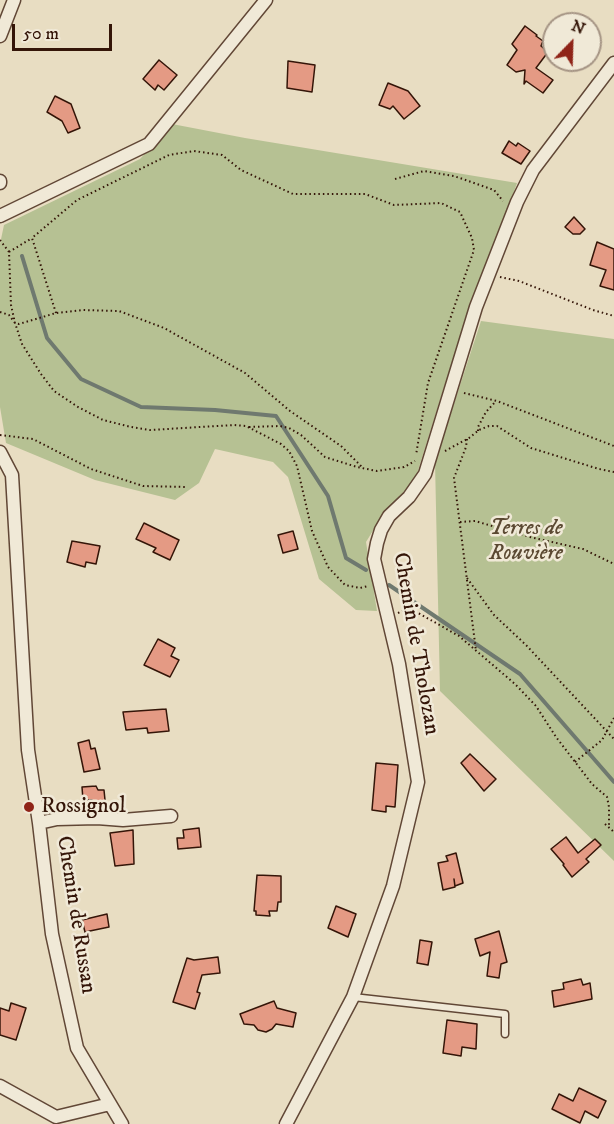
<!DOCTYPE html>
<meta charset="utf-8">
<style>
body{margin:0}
#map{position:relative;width:614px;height:1124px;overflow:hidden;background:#e8ddc2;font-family:"IM FELL DW Pica",serif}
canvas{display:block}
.north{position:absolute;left:542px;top:12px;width:60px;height:60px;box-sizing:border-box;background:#f0e9d7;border:2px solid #a59484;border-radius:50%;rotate:23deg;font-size:16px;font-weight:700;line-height:24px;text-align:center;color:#341508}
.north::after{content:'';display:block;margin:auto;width:21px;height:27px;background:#8f2418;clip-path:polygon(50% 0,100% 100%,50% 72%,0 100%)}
.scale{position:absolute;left:12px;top:24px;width:100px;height:27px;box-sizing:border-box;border:3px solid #341508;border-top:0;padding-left:8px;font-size:18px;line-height:21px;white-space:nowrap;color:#341508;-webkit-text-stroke:4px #f0e9d7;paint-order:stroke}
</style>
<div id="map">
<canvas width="614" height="1124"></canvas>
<div class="north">N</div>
<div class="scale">50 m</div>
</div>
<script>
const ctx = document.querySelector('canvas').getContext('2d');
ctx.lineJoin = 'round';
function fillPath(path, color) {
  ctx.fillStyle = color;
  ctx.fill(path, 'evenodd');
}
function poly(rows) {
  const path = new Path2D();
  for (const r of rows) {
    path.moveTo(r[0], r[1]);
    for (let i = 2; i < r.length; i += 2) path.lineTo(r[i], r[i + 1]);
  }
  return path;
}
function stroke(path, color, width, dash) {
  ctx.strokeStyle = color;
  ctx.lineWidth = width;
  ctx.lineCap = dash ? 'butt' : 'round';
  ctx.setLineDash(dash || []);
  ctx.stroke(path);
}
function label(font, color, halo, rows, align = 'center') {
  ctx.font = font + ' "IM FELL DW Pica",serif';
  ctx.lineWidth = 5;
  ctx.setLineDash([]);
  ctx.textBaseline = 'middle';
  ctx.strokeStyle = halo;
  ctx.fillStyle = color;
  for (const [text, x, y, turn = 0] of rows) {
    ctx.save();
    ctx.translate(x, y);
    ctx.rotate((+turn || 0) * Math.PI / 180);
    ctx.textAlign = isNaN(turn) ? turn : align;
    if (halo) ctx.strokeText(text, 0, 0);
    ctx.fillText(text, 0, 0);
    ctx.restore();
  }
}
const green = poly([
 [172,124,245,138,517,183,444,387,415,480,385,511,366,542,377,611,356,610,319,579,288,477,273,462,215,449,199,483,175,500,95,480,6,443,0,407,0,244,4,225,140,159],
 [481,321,614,339,614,861,440,691,435,462]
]);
const stream = poly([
 [22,256,47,338,81,379,141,407,215,410,276,416,328,496,346,558,366,570],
 [389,585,520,674,614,782]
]);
const building = poly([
 [525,26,537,35,536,36,543,41,541,46,548,52,536,68,553,80,543,93,526,81,524,84,525,70,516,72,507,65,517,50,512,44,525,26],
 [159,60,177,75,164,90,158,85,155,90,143,79,159,60],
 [288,61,315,65,312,92,287,88,288,61],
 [388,83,408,91,420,106,404,119,393,106,390,109,379,105,388,83],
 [55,96,71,104,80,128,68,133,62,121,47,112,55,96],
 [509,141,516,146,518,143,530,151,521,164,502,153,509,141],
 [574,217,585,229,580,234,573,234,565,227,574,217],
 [597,242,614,249,614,290,600,286,606,270,590,265,597,242],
 [144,523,179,540,170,560,153,552,156,548,136,539,144,523],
 [293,531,298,549,283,553,278,535,293,531],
 [72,541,100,546,96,564,86,562,85,567,67,562,72,541],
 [158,639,175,648,171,656,179,660,170,677,144,665,158,639],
 [166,709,169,731,148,733,147,728,126,730,123,712,166,709],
 [89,740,91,749,95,748,100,769,84,772,78,743,89,740],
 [470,754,496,779,484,791,461,763,470,754],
 [376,763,398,765,395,807,386,806,386,812,372,810,376,763],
 [96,786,98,790,104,790,106,810,93,810,92,800,83,800,82,787,96,786],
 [199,828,201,847,178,849,177,838,184,838,183,830,199,828],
 [133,830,134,864,115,866,110,833,133,830],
 [566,837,578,853,595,839,601,845,586,859,589,862,572,877,563,865,564,864,551,849,566,837],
 [456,853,463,883,455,886,454,879,455,887,443,890,438,863,448,861,446,856,456,853],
 [257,875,281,876,281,902,278,902,277,911,269,911,270,916,256,915,256,911,254,911,257,875],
 [336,906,356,914,348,937,328,928,336,906],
 [107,914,109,927,85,932,82,920,107,914],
 [499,931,507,962,501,964,499,978,487,976,490,952,480,956,475,939,499,931],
 [420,940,432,942,428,965,417,963,420,940],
 [218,957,220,973,202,975,197,992,200,993,195,1009,173,1002,187,958,194,960,218,957],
 [581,979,583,985,590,983,592,999,554,1007,552,991,564,989,563,983,581,979],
 [274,1001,277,1008,296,1013,293,1027,276,1024,272,1029,266,1032,258,1030,254,1025,244,1024,240,1014,274,1001],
 [11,1003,26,1008,16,1040,0,1035,0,1008,9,1011,11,1003],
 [447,1020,477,1024,476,1049,462,1047,461,1056,443,1053,447,1020],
 [579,1088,606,1101,598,1118,585,1111,580,1123,552,1109,559,1094,573,1101,579,1088]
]);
const path = poly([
 [395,179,424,171,454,176,494,190,503,201],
 [0,240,9,252,11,305,15,323,22,344,41,374,54,391,78,407,103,420,131,427,150,430,234,425,246,426,281,444,289,451,297,466,312,531,328,567,345,585,360,588,368,586],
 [9,252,32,238],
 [500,277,519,281,593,310,614,316],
 [0,312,9,315,15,323,19,324,56,313,83,310,119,311,164,328,245,373,290,411,341,446,363,468],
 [56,313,32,238,77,200,169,155,194,151,222,155,241,170,293,194,365,194,394,205,441,203,460,212,472,238,474,250,428,383,416,455],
 [464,393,497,401,614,446],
 [249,427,280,426,289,428,301,435,325,457,357,467,377,471,404,467,415,461],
 [478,431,478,427,486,412,496,401],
 [0,435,33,439,91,469,143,486,187,487],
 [467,439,466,447,454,478,476,651],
 [445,451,469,438,479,430,489,426,497,426,531,448,599,469,614,472],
 [460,522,475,521,530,537,583,549,614,564],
 [467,578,494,615,526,645,614,739],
 [398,613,407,609,420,614,459,636,515,684,536,706,556,737,592,784,607,797,609,807,609,827],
 [575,762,602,740,614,718],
 [605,824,614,832]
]);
const service = poly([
 [353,997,505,1014,505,1034]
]);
const minor = poly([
 [0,36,14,0],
 [0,181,0,183],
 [0,216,149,144,266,0],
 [0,452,12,475,28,750,39,823,52,934,77,1048,122,1124],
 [39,823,57,819,97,818,123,820,171,816],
 [0,1086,56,1117,110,1104],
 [286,1124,353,997,393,886,418,782,399,664,374,559,377,543,381,530,389,516,409,497,425,474,476,307,517,202,533,170,614,63]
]);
const markers = [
 [29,807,6,"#8f2418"]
];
const parkNames = [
 ["Terres de",526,529],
 ["Rouvière",526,554]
];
const streetNames = [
 ["Chemin de Tholozan",415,644,80],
 ["Chemin de Russan",75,915,81]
];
const poiNames = [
 ["Rossignol",41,807]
];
fillPath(green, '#b6c193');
stroke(stream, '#6f796f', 4);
fillPath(building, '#e49a84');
stroke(building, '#341508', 1.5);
stroke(service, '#614736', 9);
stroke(minor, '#614736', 15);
stroke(path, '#341508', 2, [1.5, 3]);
stroke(service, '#f0e9d7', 6);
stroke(minor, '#f0e9d7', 12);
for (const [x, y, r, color] of markers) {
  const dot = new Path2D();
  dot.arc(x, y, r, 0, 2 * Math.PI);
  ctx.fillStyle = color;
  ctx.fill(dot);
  stroke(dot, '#f0e9d7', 2);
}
label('italic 22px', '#5b4932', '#f0e9d7', parkNames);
label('22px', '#341508', '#f0e9d7', streetNames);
label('22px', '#341508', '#f0e9d7', poiNames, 'left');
</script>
